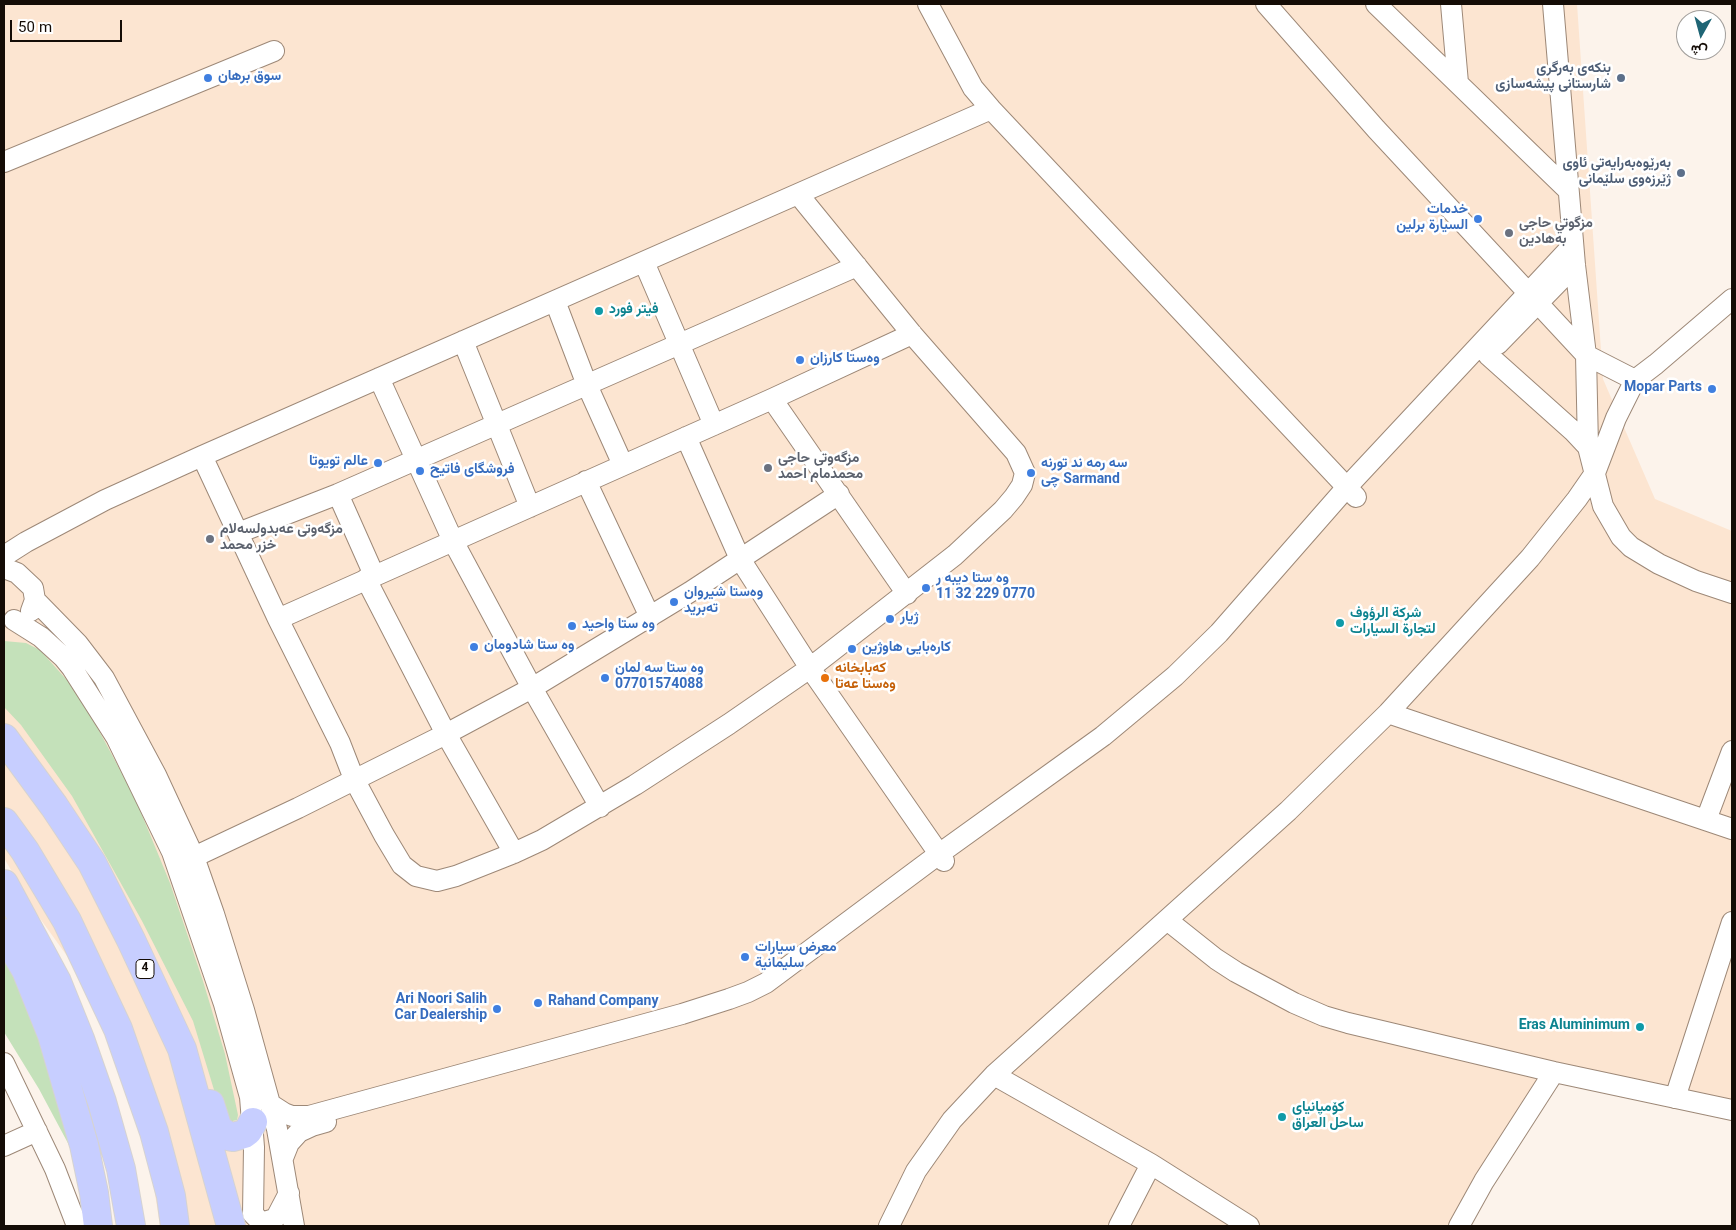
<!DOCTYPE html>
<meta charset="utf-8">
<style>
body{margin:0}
#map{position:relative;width:1736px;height:1230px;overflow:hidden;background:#fcf3eb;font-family:Georgia,Vazirmatn,serif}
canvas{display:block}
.frame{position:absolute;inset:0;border:5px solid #140c06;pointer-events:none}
.north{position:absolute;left:1676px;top:10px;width:50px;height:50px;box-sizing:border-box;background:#fff;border:1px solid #a19e9b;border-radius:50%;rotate:187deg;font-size:14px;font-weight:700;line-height:20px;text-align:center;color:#140c06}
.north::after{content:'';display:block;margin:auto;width:18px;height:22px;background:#1f6575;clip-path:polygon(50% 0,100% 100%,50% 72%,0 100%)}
.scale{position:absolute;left:10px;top:20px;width:112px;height:22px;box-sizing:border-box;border:2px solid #140c06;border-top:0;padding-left:6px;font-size:15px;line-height:18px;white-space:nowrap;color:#140c06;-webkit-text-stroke:4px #fff;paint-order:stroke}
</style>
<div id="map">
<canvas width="1736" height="1230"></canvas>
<div class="frame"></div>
<div class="north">ش</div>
<div class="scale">50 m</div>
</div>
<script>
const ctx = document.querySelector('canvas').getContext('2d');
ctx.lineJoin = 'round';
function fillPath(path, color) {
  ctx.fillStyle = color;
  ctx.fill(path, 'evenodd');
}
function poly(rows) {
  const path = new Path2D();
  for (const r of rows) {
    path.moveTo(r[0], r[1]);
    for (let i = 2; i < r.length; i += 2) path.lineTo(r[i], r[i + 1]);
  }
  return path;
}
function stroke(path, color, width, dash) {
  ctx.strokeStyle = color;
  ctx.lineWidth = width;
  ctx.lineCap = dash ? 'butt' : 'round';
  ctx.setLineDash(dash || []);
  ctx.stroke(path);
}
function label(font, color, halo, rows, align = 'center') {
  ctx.font = font + ' Georgia,Vazirmatn,serif';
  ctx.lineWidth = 5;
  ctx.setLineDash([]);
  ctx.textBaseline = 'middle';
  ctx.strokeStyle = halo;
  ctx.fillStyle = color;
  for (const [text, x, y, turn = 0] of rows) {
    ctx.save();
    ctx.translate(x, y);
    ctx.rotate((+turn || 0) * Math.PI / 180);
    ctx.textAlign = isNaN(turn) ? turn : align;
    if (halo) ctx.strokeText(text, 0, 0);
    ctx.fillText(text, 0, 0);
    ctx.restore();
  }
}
const built = poly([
 [4,4,1577,4,1603,379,1655,499,1732,531,1732,1110,1554,1072,1470,1226,160,1226,150,1162,96,996,36,913,4,858]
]);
const green = poly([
 [4,641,26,643,40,650,74,688,96,725,135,798,170,883,203,981,225,1054,238,1115,237,1120,228,1122,222,1116,193,1021,142,921,72,796,21,725,4,707],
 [4,952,28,1002,78,1162,39,1089,4,1032]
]);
const minor = poly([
 [928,4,973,88,991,109,1356,497],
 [1266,4,1376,129,1586,355,1635,380],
 [1376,4,1568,190],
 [1451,4,1458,83],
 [1553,4,1575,265,1586,355,1588,447,1603,506,1621,537,1631,547,1659,564,1696,581,1732,593],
 [4,162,274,51],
 [644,262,714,425],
 [555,301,587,385,623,465],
 [463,341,530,507],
 [1498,344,1575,265],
 [1488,355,1573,431,1588,447],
 [379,378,453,541,532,688,600,807],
 [772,399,907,594],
 [686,437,740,559,810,668,944,861],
 [202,456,278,619,340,743,354,779,384,835,402,865,416,876,437,881,456,876,514,853,542,840,635,785,729,724,810,668,955,555,1003,510,1014,497,1022,485,1025,473,1016,453,912,334,798,194],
 [586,481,650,617],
 [338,494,374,575],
 [238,533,338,494,857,266],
 [4,556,26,542,105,500,202,456,991,109],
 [4,568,17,573,33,588,35,600,31,611],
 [366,579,446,734,514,853],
 [35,600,78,644,104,678,156,775,194,857,214,914,244,1010,277,1129,294,1226],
 [278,619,772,399,912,334],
 [14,620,41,637,63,657,72,668,116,737,172,852,224,1004,250,1097,254,1147,253,1214,259,1220,264,1222,274,1219,277,1216,289,1193],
 [1388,713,1732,829],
 [1706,820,1732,751],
 [194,857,298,808,446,734,532,688,690,592,839,494],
 [1167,920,1216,959,1236,972,1294,1003,1324,1016,1348,1023,1554,1072,1732,1110],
 [4,1063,55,1169,77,1226],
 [994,1075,1151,1164,1249,1226],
 [1675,1098,1732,922],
 [270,1104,284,1113,292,1116,309,1116,682,1014,729,999,748,992,766,983,939,854,1103,736,1175,676,1219,633,1347,487,1573,245],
 [4,1146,37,1131],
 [283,1158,289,1143,299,1132,312,1126,326,1122],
 [889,1226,916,1171,952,1120,994,1075,1288,811,1388,713,1530,558,1577,499,1595,473,1616,418,1635,380,1656,364,1732,299],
 [1119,1226,1151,1164],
 [1459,1226,1484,1181,1554,1072]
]);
const highway = poly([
 [4,738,54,806,92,863,131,940,182,1049,231,1226],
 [4,822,25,851,67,921,118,1029,154,1132,171,1196,175,1226],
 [4,884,57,982,80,1039,102,1102,121,1169,131,1226],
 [4,933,26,970,52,1035,84,1145,94,1193,98,1226],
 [210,1104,218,1129,228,1136,233,1137,244,1134,248,1131,253,1122]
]);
const markers = [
 [208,78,5,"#3f7fe0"],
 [1621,78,5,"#5c6f8a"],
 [1681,173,5,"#5c6f8a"],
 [1478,219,5,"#3f7fe0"],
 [1509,233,5,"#6b7280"],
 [599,311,5,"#0f9aa8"],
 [800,360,5,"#3f7fe0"],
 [1712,389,5,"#3f7fe0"],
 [378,463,5,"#3f7fe0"],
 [768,468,5,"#6b7280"],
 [420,471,5,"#3f7fe0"],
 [1031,473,5,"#3f7fe0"],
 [210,539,5,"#6b7280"],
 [926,588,5,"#3f7fe0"],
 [674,602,5,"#3f7fe0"],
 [890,619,5,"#3f7fe0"],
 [1340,623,5,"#0f9aa8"],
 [572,626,5,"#3f7fe0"],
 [474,647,5,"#3f7fe0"],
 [852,649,5,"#3f7fe0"],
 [605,678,5,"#3f7fe0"],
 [825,678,5,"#e8710a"],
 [745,957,5,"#3f7fe0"],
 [538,1003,5,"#3f7fe0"],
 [497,1009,5,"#3f7fe0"],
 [1640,1027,5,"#0f9aa8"],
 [1282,1117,5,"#0f9aa8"]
];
const shields = [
 [145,969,18]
];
const shieldNames = [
 ["4",145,969]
];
const serviceNames = [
 ["بنکەی بەرگری",1611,70],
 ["شارستانی پیشەسازی",1611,86],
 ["بەرێوەبەرایەتی ئاوی",1671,165],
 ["ژێرزەوی سلێمانی",1671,181]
];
const shopNames = [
 ["سوق برهان",218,78],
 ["خدمات",1468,211,"right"],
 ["السیارة برلین",1468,227,"right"],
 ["وەستا کارزان",810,360],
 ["Mopar Parts",1702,389,"right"],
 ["عالم تويوتا",368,463,"right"],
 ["سه رمه ند تورنه",1041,465],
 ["چی Sarmand",1041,481],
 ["فروشگاى فاتيح",430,471],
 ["وه ستا دیبه ر",936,580],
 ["11 32 229 0770",936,596],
 ["وەستا شیروان",684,594],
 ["تەبرید",684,610],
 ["ژیار",900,619],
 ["وه ستا واحید",582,626],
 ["وه ستا شادومان",484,647],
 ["كارەبایی هاوژین",862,649],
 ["وه ستا سه لمان",615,670],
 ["07701574088",615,686],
 ["معرض سيارات",755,949],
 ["سليمانية",755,965],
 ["Ari Noori Salih",487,1001,"right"],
 ["Car Dealership",487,1017,"right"],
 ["Rahand Company",548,1003]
];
const worshipNames = [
 ["مزگوتي حاجی",1519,225],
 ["بەهادین",1519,241],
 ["مزگەوتی حاجی",778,460],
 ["محمدمام احمد",778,476],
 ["مزگەوتی عەبدولسەلام",220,531],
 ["خزر محمد",220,547]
];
const cultureNames = [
 ["فيتر فورد",609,311],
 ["شركة الرؤوف",1350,615],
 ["لتجارة السيارات",1350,631],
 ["Eras Aluminimum",1630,1027,"right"],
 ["کۆمپانیای",1292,1109],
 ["ساحل العراق",1292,1125]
];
const foodNames = [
 ["کەبابخانە",835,670],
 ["وەستا عەتا",835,686]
];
fillPath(built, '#fce5d1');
fillPath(green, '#c4e1ba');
stroke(minor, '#9d8877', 22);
stroke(highway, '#d5d3d2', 30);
stroke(minor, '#fff', 20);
stroke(highway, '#c7ceff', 28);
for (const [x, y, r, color] of markers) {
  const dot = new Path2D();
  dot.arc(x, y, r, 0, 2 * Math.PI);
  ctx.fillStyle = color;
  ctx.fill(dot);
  stroke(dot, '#fff', 2);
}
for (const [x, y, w] of shields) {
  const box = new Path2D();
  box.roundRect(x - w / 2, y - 9.5, w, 19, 4);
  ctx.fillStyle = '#fff';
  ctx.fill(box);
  stroke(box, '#140c06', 1);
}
label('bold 12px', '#140c06', null, shieldNames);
label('bold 14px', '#4e5e75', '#fff', serviceNames, 'right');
label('bold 14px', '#366cbe', '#fff', shopNames, 'left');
label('bold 14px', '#5b616d', '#fff', worshipNames, 'left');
label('bold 14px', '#0d838f', '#fff', cultureNames, 'left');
label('bold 14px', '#c56008', '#fff', foodNames, 'left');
</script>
